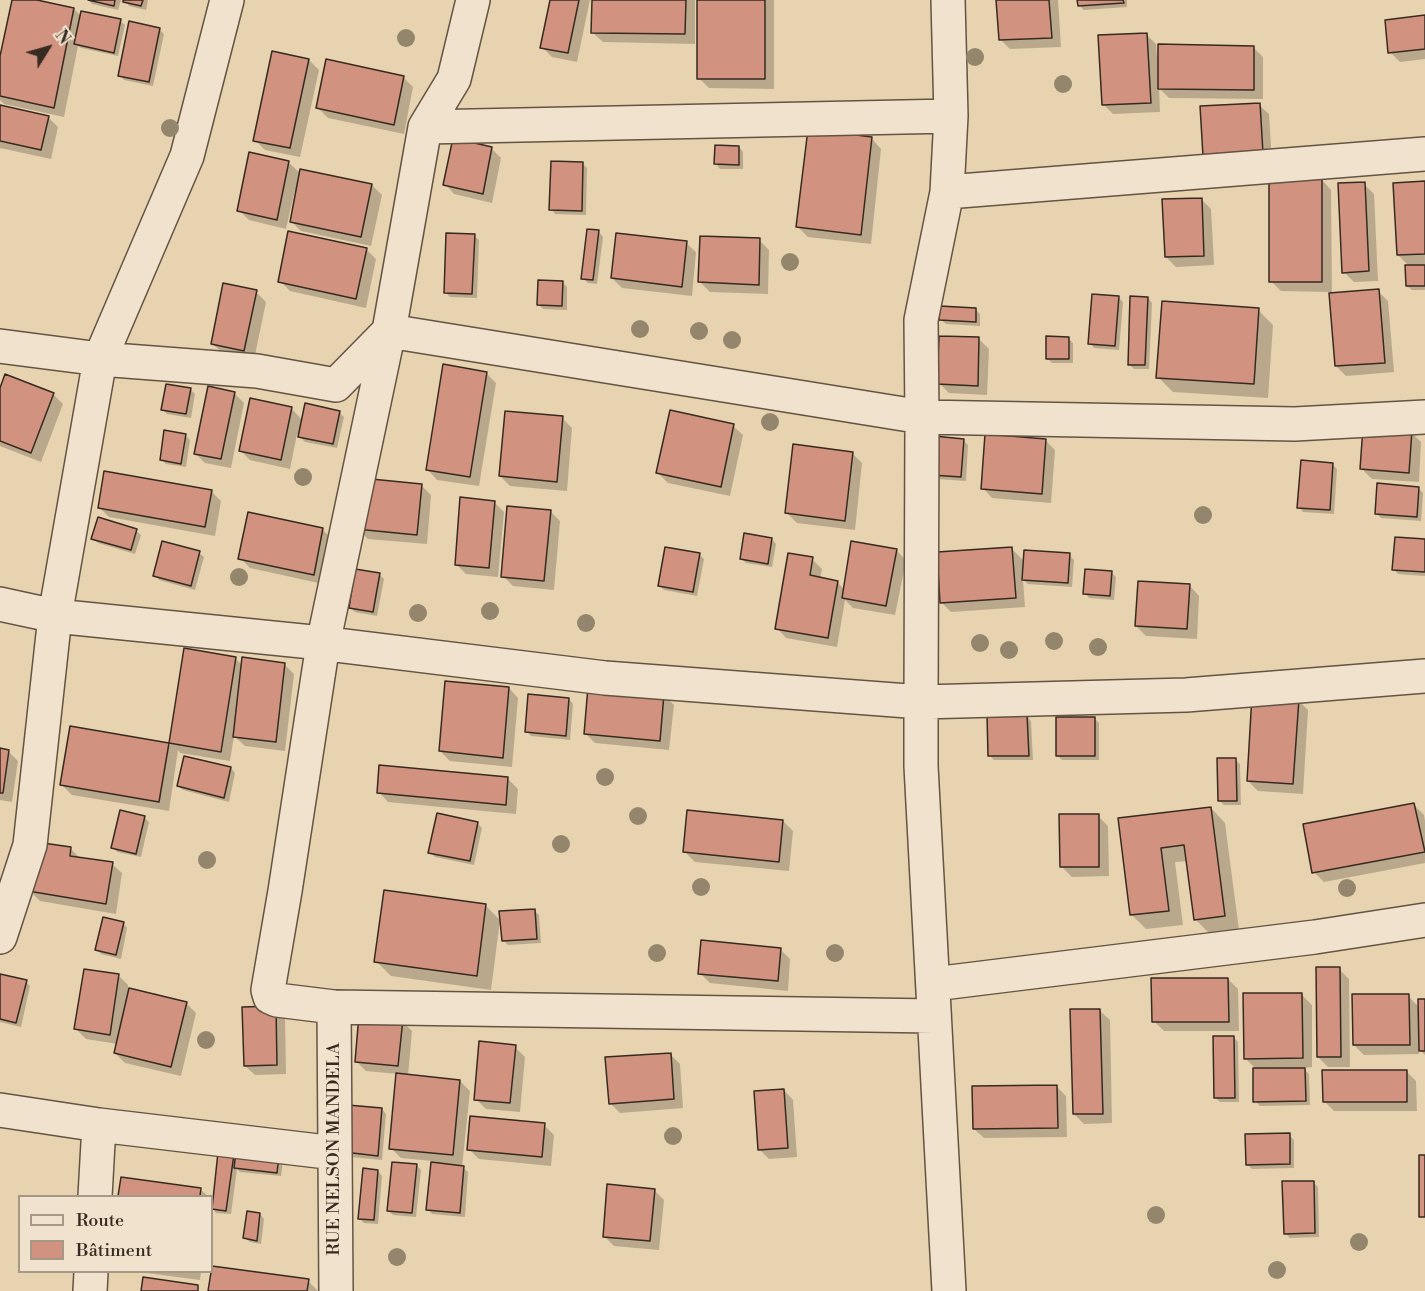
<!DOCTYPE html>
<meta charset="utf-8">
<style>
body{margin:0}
#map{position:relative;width:1425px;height:1291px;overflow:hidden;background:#e8d3b0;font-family:"Libre Bodoni",serif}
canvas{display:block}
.legend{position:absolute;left:18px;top:1195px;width:195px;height:78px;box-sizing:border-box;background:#f0e2cc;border:2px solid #a69887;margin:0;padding:8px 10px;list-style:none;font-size:18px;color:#372a20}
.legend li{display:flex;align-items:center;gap:12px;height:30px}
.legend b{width:30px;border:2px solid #a69887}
.north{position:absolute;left:18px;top:18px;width:60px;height:60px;-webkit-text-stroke:4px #f0e2cc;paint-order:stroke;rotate:53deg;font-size:16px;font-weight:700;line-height:24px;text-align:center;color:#372a20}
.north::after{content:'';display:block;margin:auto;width:21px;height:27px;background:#372a20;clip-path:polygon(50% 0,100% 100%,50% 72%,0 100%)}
</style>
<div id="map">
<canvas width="1425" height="1291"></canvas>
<ul class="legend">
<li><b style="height:8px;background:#f0e2cc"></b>Route</li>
<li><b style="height:16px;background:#d1927f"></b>Bâtiment</li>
</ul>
<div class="north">N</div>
</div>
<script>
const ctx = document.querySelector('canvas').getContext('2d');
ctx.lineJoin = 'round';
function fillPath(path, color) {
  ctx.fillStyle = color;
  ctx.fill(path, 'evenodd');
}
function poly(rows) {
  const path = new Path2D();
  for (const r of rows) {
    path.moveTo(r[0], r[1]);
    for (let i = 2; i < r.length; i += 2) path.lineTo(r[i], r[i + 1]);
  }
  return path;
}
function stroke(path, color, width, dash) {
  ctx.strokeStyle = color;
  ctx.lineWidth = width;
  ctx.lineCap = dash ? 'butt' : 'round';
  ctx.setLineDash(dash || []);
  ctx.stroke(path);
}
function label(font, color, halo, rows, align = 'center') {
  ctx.font = font + ' "Libre Bodoni",serif';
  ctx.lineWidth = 4.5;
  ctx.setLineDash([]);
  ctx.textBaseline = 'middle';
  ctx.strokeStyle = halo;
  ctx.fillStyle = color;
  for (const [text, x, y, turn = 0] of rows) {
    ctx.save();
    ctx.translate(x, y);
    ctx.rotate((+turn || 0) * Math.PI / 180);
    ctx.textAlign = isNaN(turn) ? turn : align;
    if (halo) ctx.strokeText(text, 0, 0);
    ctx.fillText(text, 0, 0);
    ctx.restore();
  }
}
const shadow = poly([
 [13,0,30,0,74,9,82,17,120,21,125,25,118,56,81,48,78,46,64,117,4,104,0,100,0,64],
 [89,0,121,0,118,10,92,4],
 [125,0,148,0,146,10,129,6],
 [552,0,590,0,577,62,552,57,542,47],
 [593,0,695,0,695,44,603,42,593,33],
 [699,0,774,0,774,89,709,88,699,78],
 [998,0,1058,0,1061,47,1010,49,1000,39],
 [1079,0,1127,0,1127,7,1084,10,1079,5],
 [1425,16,1425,59,1400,62,1390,52],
 [159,29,164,34,153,86,124,80,120,75],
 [1146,34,1156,44,1157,56,1253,47,1263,57,1263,99,1169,98,1159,88,1160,112,1113,114,1103,104],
 [309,60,319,70,300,157,265,150,255,140],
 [403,77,413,87,404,134,328,118,318,108],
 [1259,105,1269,114,1272,162,1214,165],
 [0,106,48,117,58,127,51,159,0,148],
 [872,139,881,149,871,244,808,237,798,227],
 [739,147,743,152,743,169,720,169,716,164],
 [491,148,501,158,492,203,454,194,445,184],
 [288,162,301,174,301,171,372,185,382,195,371,246,301,231,291,221,297,191,295,190,286,229,249,220,239,210],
 [583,164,587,168,586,215,555,214,551,209],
 [1322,180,1331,190,1332,294,1378,291,1388,301,1394,372,1346,376,1336,366,1331,292,1281,291,1271,281],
 [1425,183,1425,290,1412,290,1407,286,1410,267,1398,255],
 [1364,184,1374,194,1378,281,1354,282,1344,272],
 [1201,199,1211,209,1214,265,1176,267,1166,257],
 [599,232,603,237,597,284,588,283,583,278],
 [474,236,479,240,477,298,450,297,445,292],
 [759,240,769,250,768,294,710,292,700,282],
 [686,243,696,252,692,296,622,288,612,278],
 [366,249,376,259,366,308,290,291,280,281],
 [562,282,567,287,567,310,543,309,539,305],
 [256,292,266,302,254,360,222,353,212,343],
 [1118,297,1123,302,1119,350,1094,348,1090,343],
 [1148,298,1152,303,1149,369,1134,369,1129,364],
 [975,309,980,314,980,326,946,324,941,320],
 [1258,310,1273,325,1268,398,1173,392,1158,377],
 [1068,338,1073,343,1073,363,1052,363,1047,358],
 [979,339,989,349,987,395,949,393,939,383],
 [486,373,496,383,479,486,437,480,428,470],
 [6,376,53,394,63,404,41,462,0,446,0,392],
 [190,389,195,394,191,418,167,414,163,410],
 [234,393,244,403,231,468,205,463,195,453],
 [291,408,303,421,339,412,344,417,337,448,305,442,297,434,290,469,250,460,240,450],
 [562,418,572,428,567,491,510,486,500,476],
 [733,426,743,435,730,496,668,483,658,473],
 [1411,432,1421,442,1419,482,1372,479,1362,469],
 [185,435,190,440,186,467,166,464,161,459],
 [963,440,968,445,966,481,937,479,933,475],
 [1045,440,1055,450,1051,503,992,498,983,488],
 [852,453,862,463,855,530,797,523,787,513],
 [1332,464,1337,469,1334,514,1303,512,1299,507],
 [421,485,431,495,427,544,368,539,358,529],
 [1418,488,1423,493,1421,521,1381,518,1376,513],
 [211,491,221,501,215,536,109,517,99,507],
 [494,502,504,512,498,577,466,574,456,564],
 [550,511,560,521,554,590,513,586,503,576],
 [322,529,332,539,323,584,250,568,240,558],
 [136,531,141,535,135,554,98,543,93,538],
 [772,539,776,544,772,567,746,563,741,558],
 [1425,540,1425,576,1398,574,1394,570],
 [1012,549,1024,561,1069,555,1074,560,1072,587,1028,584,1023,580,1025,607,951,612,941,602],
 [896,550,906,560,895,615,853,608,845,600,837,647,786,638,777,628,812,559,822,569,820,579,837,582,845,590],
 [199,553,204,557,195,590,159,580,155,575],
 [699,554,704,559,697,596,664,590,659,585],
 [1111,572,1116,577,1114,600,1089,598,1085,593],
 [379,574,384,579,377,616,355,612,350,607],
 [1190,586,1199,596,1197,639,1146,636,1136,626],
 [185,650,235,658,243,666,284,664,294,674,285,751,245,746,234,736,230,761,180,753,178,750,169,811,72,795,62,785,168,744,170,746],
 [509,688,518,698,512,767,450,761,440,751],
 [664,695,674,705,669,750,595,743,585,733],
 [569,699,573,704,570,740,531,736,527,731],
 [1298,700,1308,710,1303,794,1258,791,1248,781],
 [1027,716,1031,721,1033,760,994,760,989,755],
 [1094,718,1099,723,1099,760,1062,760,1058,756],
 [0,750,8,751,18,761,12,802,0,800],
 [185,757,231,768,235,773,229,802,183,790,178,786],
 [1235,760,1240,764,1241,805,1224,805,1219,800],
 [508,779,518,789,516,814,388,802,379,792],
 [1414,805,1424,815,1425,821,1425,863,1324,882,1314,872],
 [1211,808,1225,823,1239,930,1210,934,1195,919,1188,861,1175,862,1183,925,1146,929,1132,915,1120,819],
 [1098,816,1108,826,1109,876,1072,877,1062,867],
 [144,817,149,822,141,857,117,852,113,847],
 [783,821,793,831,789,871,695,862,685,852],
 [477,823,482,828,474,865,435,857,430,852],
 [71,849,81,859,112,864,122,873,116,914,40,901,30,891],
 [485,905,500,920,491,990,391,976,376,961],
 [534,910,539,915,541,943,508,945,503,940],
 [123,923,127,928,121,959,101,954,97,950],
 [780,949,790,959,788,991,710,983,700,973],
 [1339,969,1349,979,1350,1067,1328,1067,1318,1057],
 [118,975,128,985,128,989,186,1003,196,1013,181,1076,125,1063,115,1053,118,1044,86,1039,76,1029],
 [0,977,26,982,30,986,21,1027,0,1022],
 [1228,979,1238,989,1239,1031,1164,1031,1154,1021],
 [1302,995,1312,1005,1312,1067,1303,1068,1309,1074,1310,1105,1260,1106,1255,1101,1255,1068,1245,1058],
 [1408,996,1419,1007,1425,1000,1425,1055,1419,1049,1419,1054,1364,1055,1354,1045],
 [243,1008,285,1017,286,1074,255,1075,245,1066],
 [1100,1011,1110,1020,1112,1123,1084,1124,1074,1114],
 [402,1021,412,1031,408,1076,460,1081,470,1091,462,1167,468,1172,465,1217,432,1214,428,1209,432,1161,401,1158,391,1148,398,1074,366,1071,356,1061],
 [1234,1038,1238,1042,1239,1102,1220,1102,1215,1097],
 [515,1047,525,1057,520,1112,486,1109,476,1099],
 [670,1054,680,1064,683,1108,620,1113,610,1103],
 [1406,1071,1416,1081,1417,1111,1334,1111,1324,1101],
 [1056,1086,1066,1096,1067,1137,984,1138,974,1129],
 [784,1090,793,1100,797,1157,769,1159,759,1149],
 [382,1109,386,1114,382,1160,350,1157,346,1152],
 [544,1125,554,1135,551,1166,479,1159,469,1149],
 [1289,1135,1294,1140,1294,1168,1252,1169,1247,1164],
 [219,1154,283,1161,281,1176,240,1172,237,1169,231,1214,216,1213,212,1208,212,1200,213,1202],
 [417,1166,421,1170,416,1217,393,1215,388,1211],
 [378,1171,382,1176,378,1224,364,1223,359,1218],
 [122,1178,201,1190,208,1196,120,1196],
 [1313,1182,1318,1187,1319,1237,1290,1238,1285,1233],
 [654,1190,664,1200,659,1250,614,1246,604,1236],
 [260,1214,264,1219,261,1244,250,1242,245,1238],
 [139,1272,201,1272,200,1280],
 [308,1281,318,1291,209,1291]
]);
const building = poly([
 [12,0,37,0,74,8,54,108,0,96,0,56,12,0],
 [88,0,115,0,114,6,88,0],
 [123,0,143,0,141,6,123,2,123,0],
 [550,0,579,0,568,53,540,48,550,0],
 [592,0,686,0,685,34,591,33,592,0],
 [697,0,765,0,765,79,697,79,697,0],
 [996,0,1049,0,1052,38,999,40,996,0],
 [1077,0,1123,0,1124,3,1078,6,1077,0],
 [81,11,121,19,114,53,74,44,81,11],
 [1425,15,1425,49,1388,53,1385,20,1425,15],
 [129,21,160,28,149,82,118,76,129,21],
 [1147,33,1151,103,1102,105,1098,35,1147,33],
 [1158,44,1254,46,1254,90,1158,89,1158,44],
 [272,51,309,59,290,148,253,141,272,51],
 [326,59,404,76,394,125,316,108,326,59],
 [1260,103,1263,153,1203,156,1200,106,1260,103],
 [0,105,49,116,41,150,0,141,0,105],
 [808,129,872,137,861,235,796,227,808,129],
 [453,138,492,147,483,194,443,185,453,138],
 [715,145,739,146,739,165,714,164,715,145],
 [249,152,289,161,277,220,237,211,249,152],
 [551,161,583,162,582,211,549,210,551,161],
 [300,169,372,184,361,237,290,222,300,169],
 [1269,178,1322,178,1322,282,1269,282,1269,178],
 [1425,181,1425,254,1397,255,1393,183,1425,181],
 [1365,182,1369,271,1342,273,1338,183,1365,182],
 [1202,198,1204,256,1165,257,1162,199,1202,198],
 [587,229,599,230,593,280,581,279,587,229],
 [288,231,367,248,356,299,278,282,288,231],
 [446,233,475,234,472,294,444,293,446,233],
 [616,233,687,241,682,287,611,278,616,233],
 [700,236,760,238,759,285,698,282,700,236],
 [1405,265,1425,265,1425,286,1406,286,1405,265],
 [538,280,563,281,562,306,537,305,538,280],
 [223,283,257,290,244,351,211,344,223,283],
 [1379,289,1385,363,1335,366,1329,293,1379,289],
 [1092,294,1119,296,1115,346,1088,344,1092,294],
 [1130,296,1148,297,1145,365,1128,365,1130,296],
 [1162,301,1259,308,1254,384,1156,378,1162,301],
 [940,306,976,308,976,322,939,320,940,306],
 [939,336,979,337,978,386,937,384,939,336],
 [1046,336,1069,337,1069,359,1046,359,1046,336],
 [443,364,487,372,470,477,426,470,443,364],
 [5,374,54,393,31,453,0,441,0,388,5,374],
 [166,384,191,388,186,414,161,410,166,384],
 [208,386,235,392,221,459,194,454,208,386],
 [250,398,292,407,281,460,239,451,250,398],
 [305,403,340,411,333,444,298,437,305,403],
 [670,410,734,424,721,487,656,473,670,410],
 [505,411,563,416,557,482,499,476,505,411],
 [1363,427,1412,430,1409,473,1360,469,1363,427],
 [164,430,186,434,181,464,160,460,164,430],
 [985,434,1046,439,1042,494,981,489,985,434],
 [934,436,964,439,961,477,931,475,934,436],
 [793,444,853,452,845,521,785,513,793,444],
 [1301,460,1333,463,1330,510,1297,508,1301,460],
 [104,471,212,490,205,527,98,508,104,471],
 [361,478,422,484,417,535,356,529,361,478],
 [1377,483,1419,487,1417,517,1375,514,1377,483],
 [460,497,495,501,489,568,455,565,460,497],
 [507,506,551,510,544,581,501,577,507,506],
 [248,512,323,528,314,575,238,559,248,512],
 [98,517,137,529,131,550,91,539,98,517],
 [744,533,772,538,768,564,740,559,744,533],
 [1395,537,1425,539,1425,572,1392,570,1395,537],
 [162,541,200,551,191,586,153,576,162,541],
 [851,541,897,549,886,606,842,598,851,541],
 [665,547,700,553,693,592,658,586,665,547],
 [1012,547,1016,598,940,603,937,552,1012,547],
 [1024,550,1070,553,1068,583,1022,580,1024,550],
 [788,553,813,557,810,575,838,581,828,638,775,629,788,553],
 [355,569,380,573,373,612,349,608,355,569],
 [1085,569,1112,571,1110,596,1083,594,1085,569],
 [1138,581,1190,584,1187,629,1135,626,1138,581],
 [184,648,236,657,221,752,169,743,184,648],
 [242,657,285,663,276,742,233,737,242,657],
 [445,681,509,687,503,758,439,751,445,681],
 [588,687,664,694,660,741,584,734,588,687],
 [528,694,569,698,566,736,525,732,528,694],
 [1252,695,1299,699,1293,784,1247,781,1252,695],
 [1027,714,1029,756,988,756,987,715,1027,714],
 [1056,717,1095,717,1095,756,1056,756,1056,717],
 [70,726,169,743,159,802,60,785,70,726],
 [0,748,9,750,3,793,0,793,0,748],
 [184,756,231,767,224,798,177,786,184,756],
 [1217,758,1236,758,1237,801,1218,801,1217,758],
 [379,765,508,777,506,805,377,793,379,765],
 [1414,803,1425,852,1312,873,1303,824,1414,803],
 [1211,807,1225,916,1194,920,1184,845,1161,848,1169,911,1130,915,1118,818,1211,807],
 [120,810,145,816,136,854,111,848,120,810],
 [687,810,783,820,779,862,683,852,687,810],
 [437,813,478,822,470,861,428,853,437,813],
 [1059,814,1099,814,1099,867,1060,867,1059,814],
 [36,842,71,847,70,856,113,862,106,904,28,891,36,842],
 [384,890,486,904,477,976,374,962,384,890],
 [535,909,537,939,502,941,499,911,535,909],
 [103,917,124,922,116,955,95,950,103,917],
 [701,940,781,948,778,981,698,974,701,940],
 [1316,967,1340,967,1341,1057,1317,1057,1316,967],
 [84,969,119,974,110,1035,74,1029,84,969],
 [0,974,27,980,16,1023,0,1019,0,974],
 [1151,978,1228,978,1229,1022,1152,1022,1151,978],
 [129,988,187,1002,171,1067,114,1053,129,988],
 [1243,993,1302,993,1303,1058,1244,1059,1243,993],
 [1352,994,1409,994,1410,1045,1353,1045,1352,994],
 [1418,999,1425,999,1425,1051,1419,1051,1418,999],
 [276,1006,277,1065,244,1066,242,1007,276,1006],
 [1070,1009,1100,1009,1103,1114,1073,1114,1070,1009],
 [359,1014,403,1019,398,1066,355,1062,359,1014],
 [1213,1036,1234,1036,1235,1098,1214,1098,1213,1036],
 [479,1041,516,1045,510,1103,474,1100,479,1041],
 [671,1053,674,1099,609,1104,605,1057,671,1053],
 [1253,1068,1305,1068,1306,1101,1253,1102,1253,1068],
 [1322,1070,1407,1070,1407,1102,1323,1102,1322,1070],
 [396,1073,460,1080,453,1155,389,1149,396,1073],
 [1057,1085,1058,1128,973,1129,972,1086,1057,1085],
 [784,1089,788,1148,758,1150,754,1091,784,1089],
 [348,1105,382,1108,378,1156,344,1152,348,1105],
 [470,1116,545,1123,542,1157,467,1150,470,1116],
 [1290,1133,1290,1164,1246,1165,1245,1134,1290,1133],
 [236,1151,279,1155,277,1173,234,1168,236,1151],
 [218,1152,234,1154,226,1211,212,1209,218,1152],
 [1419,1155,1425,1155,1425,1217,1419,1217,1419,1155],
 [392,1162,417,1164,412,1213,387,1211,392,1162],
 [431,1162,464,1166,460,1213,426,1210,431,1162],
 [363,1168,378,1170,374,1220,358,1219,363,1168],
 [121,1177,201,1188,200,1196,118,1196,121,1177],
 [1282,1181,1314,1181,1315,1233,1284,1234,1282,1181],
 [607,1184,655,1189,650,1241,603,1237,607,1184],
 [247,1211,260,1213,257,1241,243,1238,247,1211],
 [212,1266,309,1279,307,1291,208,1291,212,1266],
 [143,1277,198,1285,198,1291,141,1291,143,1277]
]);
const minor = poly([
 [473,0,454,79,425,127,389,331,323,644,285,891,268,990,270,997,277,1000,334,1007,934,1016],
 [948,0,951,116,947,192,921,320,922,417,921,702,921,766,949,1291],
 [425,127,951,116],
 [947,192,1425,154],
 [0,346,100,359,257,371,336,385,389,331,922,417,1295,424,1425,417],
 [0,604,55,616,312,642,605,678,921,702,1186,695,1425,676],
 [0,937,30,845,55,616,100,359,187,156,227,0],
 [934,984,1315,937,1425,920],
 [334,1007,336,1291],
 [0,1110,99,1125,335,1153],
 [95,1196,99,1125],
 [90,1291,91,1272]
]);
const trees = [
 [406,38],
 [975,57],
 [1063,84],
 [170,128],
 [790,262],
 [640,329],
 [699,331],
 [732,340],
 [770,422],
 [303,477],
 [1203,515],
 [239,577],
 [490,611],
 [418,613],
 [586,623],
 [1054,641],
 [980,643],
 [1098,647],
 [1009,650],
 [605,777],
 [638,816],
 [561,844],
 [207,860],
 [701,887],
 [1347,888],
 [657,953],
 [835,953],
 [206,1040],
 [673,1136],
 [1156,1215],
 [1359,1242],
 [397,1257],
 [1277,1270]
];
const streetNames = [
 ["RUE NELSON MANDELA",335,1149,-90]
];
fillPath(shadow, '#0003');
fillPath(building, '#d1927f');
stroke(building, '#372a20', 1.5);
stroke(minor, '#635444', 36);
stroke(minor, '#f0e2cc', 33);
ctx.fillStyle = '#94866d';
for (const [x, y] of trees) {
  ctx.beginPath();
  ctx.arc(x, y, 9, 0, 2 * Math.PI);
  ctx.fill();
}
label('18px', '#372a20', '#f0e2cc', streetNames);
</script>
